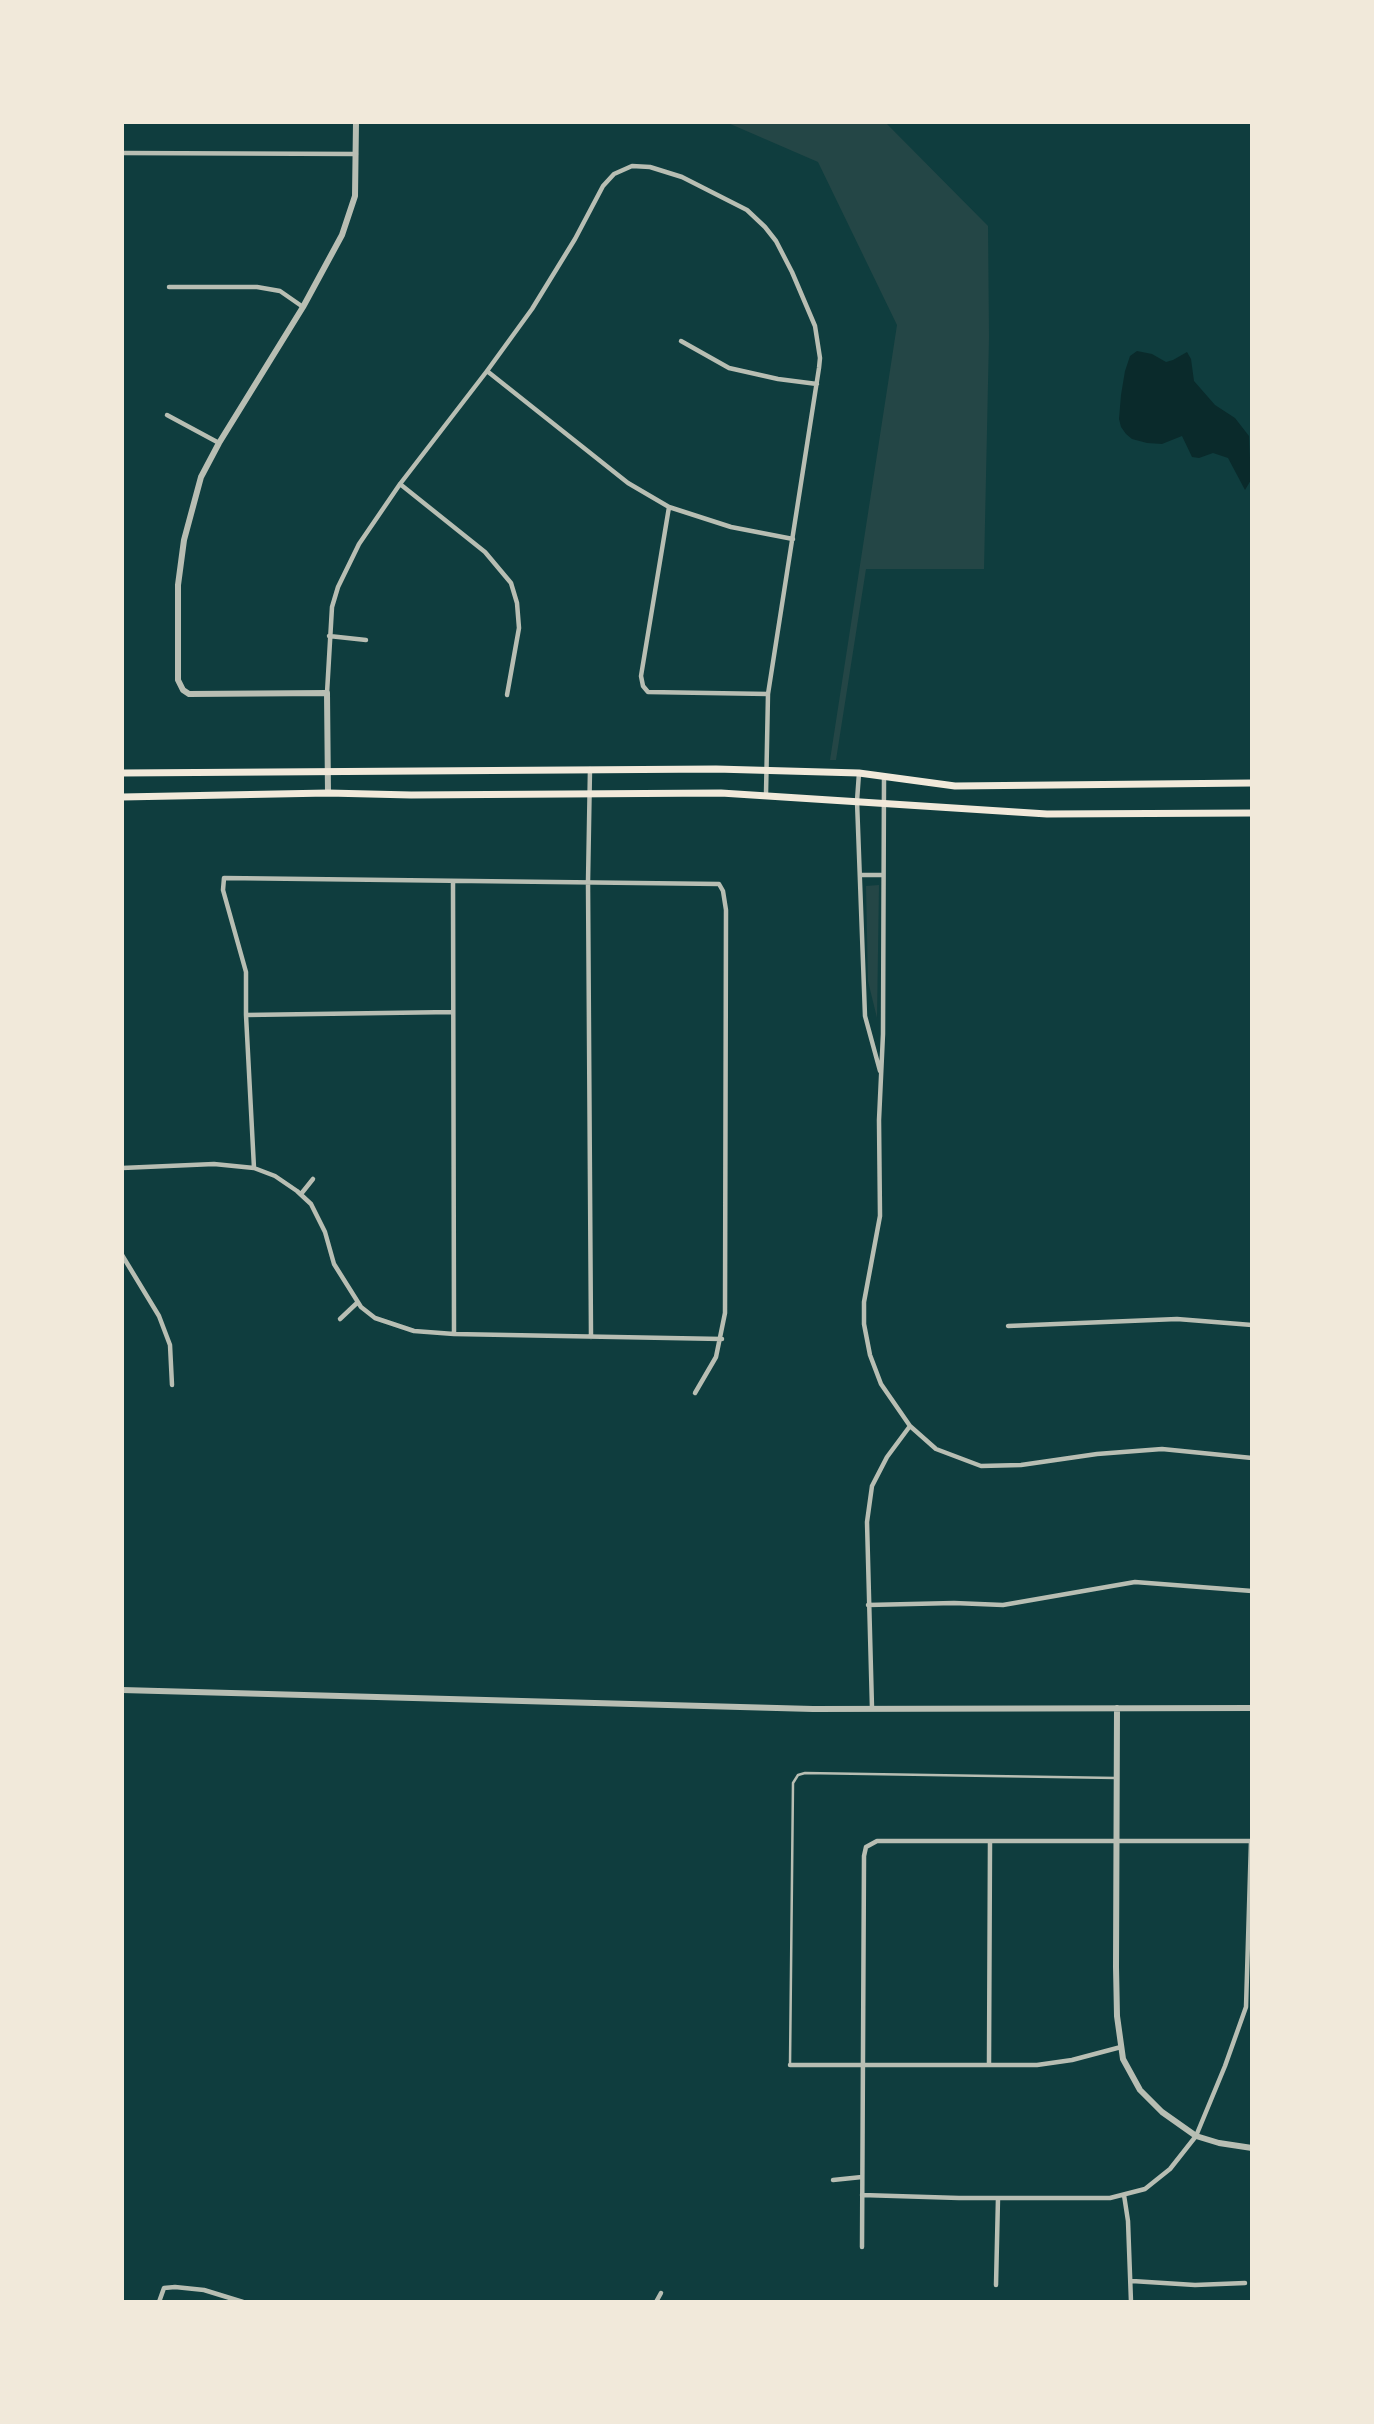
<!DOCTYPE html>
<style>
body{margin:0}
#map{position:relative;width:1374px;height:2424px;overflow:hidden;background:#0f3d3e;font-family:Lora,serif}
canvas{display:block}
.frame{position:absolute;inset:0;border:124px solid #f1e9da;pointer-events:none}
</style>
<div id="map">
<canvas width="1374" height="2424"></canvas>
<div class="frame"></div>
</div>
<script>
const ctx = document.querySelector('canvas').getContext('2d');
ctx.lineJoin = 'round';
function fillPath(path, color) {
  ctx.fillStyle = color;
  ctx.fill(path, 'evenodd');
}
function poly(rows) {
  const path = new Path2D();
  for (const r of rows) {
    path.moveTo(r[0], r[1]);
    for (let i = 2; i < r.length; i += 2) path.lineTo(r[i], r[i + 1]);
  }
  return path;
}
function stroke(path, color, width, dash) {
  ctx.strokeStyle = color;
  ctx.lineWidth = width;
  ctx.lineCap = dash ? 'butt' : 'round';
  ctx.setLineDash(dash || []);
  ctx.stroke(path);
}
const green = poly([
 [728,123,886,123,988,226,989,337,984,569,866,569,836,760,830,760,897,325,818,162],
 [879,885,877,1018,868,981,866,886]
]);
const water = poly([
 [1137,351,1152,354,1166,362,1173,360,1187,352,1191,359,1194,381,1215,405,1235,418,1249,436,1251,480,1245,490,1228,458,1213,453,1199,458,1192,457,1182,436,1162,444,1147,443,1132,439,1126,434,1121,427,1119,419,1121,395,1125,371,1130,356]
]);
const service = poly([
 [790,2065,793,1783,798,1775,805,1773,1116,1778]
]);
const minor = poly([
 [122,153,356,154],
 [169,287,257,287,280,291,303,307],
 [681,341,729,368,778,379,817,384],
 [487,371,628,483,669,507,731,527,793,539],
 [167,415,219,443],
 [400,484,485,552,511,583,517,603,519,628,507,695],
 [669,507,641,676,643,686,648,692,768,694],
 [329,636,366,640],
 [327,693,332,607,338,587,359,544,400,484,487,371,532,309,575,239,603,186,614,174,632,166,650,167,682,177,747,210,765,227,776,241,792,272,815,326,820,358,819,368,768,694,766,794],
 [590,769,588,882,591,1337],
 [859,773,857,801,865,1016,880,1071],
 [884,777,883,1034,879,1120,880,1216,864,1302,864,1324,870,1355,881,1384,910,1426,936,1449,981,1466,1021,1465,1097,1454,1162,1449,1252,1458],
 [860,875,883,875],
 [453,883,454,1334],
 [246,1015,453,1012],
 [122,1168,214,1164,254,1168,275,1176,297,1191,311,1204,325,1232,334,1264,361,1307,375,1318,414,1331,454,1334,722,1339],
 [254,1168,246,1015,246,972,223,890,224,878,719,884,723,891,726,910,725,1313,716,1357,695,1393],
 [301,1194,313,1179],
 [122,1255,159,1316,170,1345,172,1385],
 [340,1319,358,1302],
 [1008,1326,1177,1319,1252,1325],
 [868,1605,954,1603,1003,1605,1135,1582,1252,1591],
 [872,1708,867,1522,872,1486,887,1457,910,1426],
 [989,2063,990,1841],
 [790,2065,1037,2065,1072,2060,1121,2047],
 [833,2180,862,2177],
 [862,2195,959,2198,1110,2198,1145,2189,1170,2169,1196,2136,1225,2066,1246,2007,1251,1841],
 [1124,2195,1128,2221,1131,2302],
 [862,2247,864,1856,866,1847,877,1841,1252,1841],
 [1132,2281,1195,2285,1245,2283],
 [996,2285,998,2198],
 [159,2302,164,2288,175,2287,204,2290,243,2302],
 [656,2302,661,2293]
]);
const tertiary = poly([
 [328,793,327,693,189,694,183,690,178,680,178,585,184,540,201,477,219,443,303,307,342,235,355,196,356,122],
 [122,1690,813,1709,1252,1708],
 [1117,1708,1116,1967,1117,2016,1123,2059,1140,2090,1162,2112,1196,2136,1219,2143,1252,2148]
]);
const secondary = poly([
 [122,773,716,769,859,773,955,786,1252,783],
 [122,797,328,793,411,795,721,793,1047,814,1252,813]
]);
fillPath(green, '#244646');
fillPath(water, '#0a2a2b');
stroke(service, '#b8beb3', 2.5);
stroke(minor, '#b8beb3', 4.5);
stroke(tertiary, '#b8beb3', 6);
stroke(secondary, '#f1e9da', 7);
</script>
